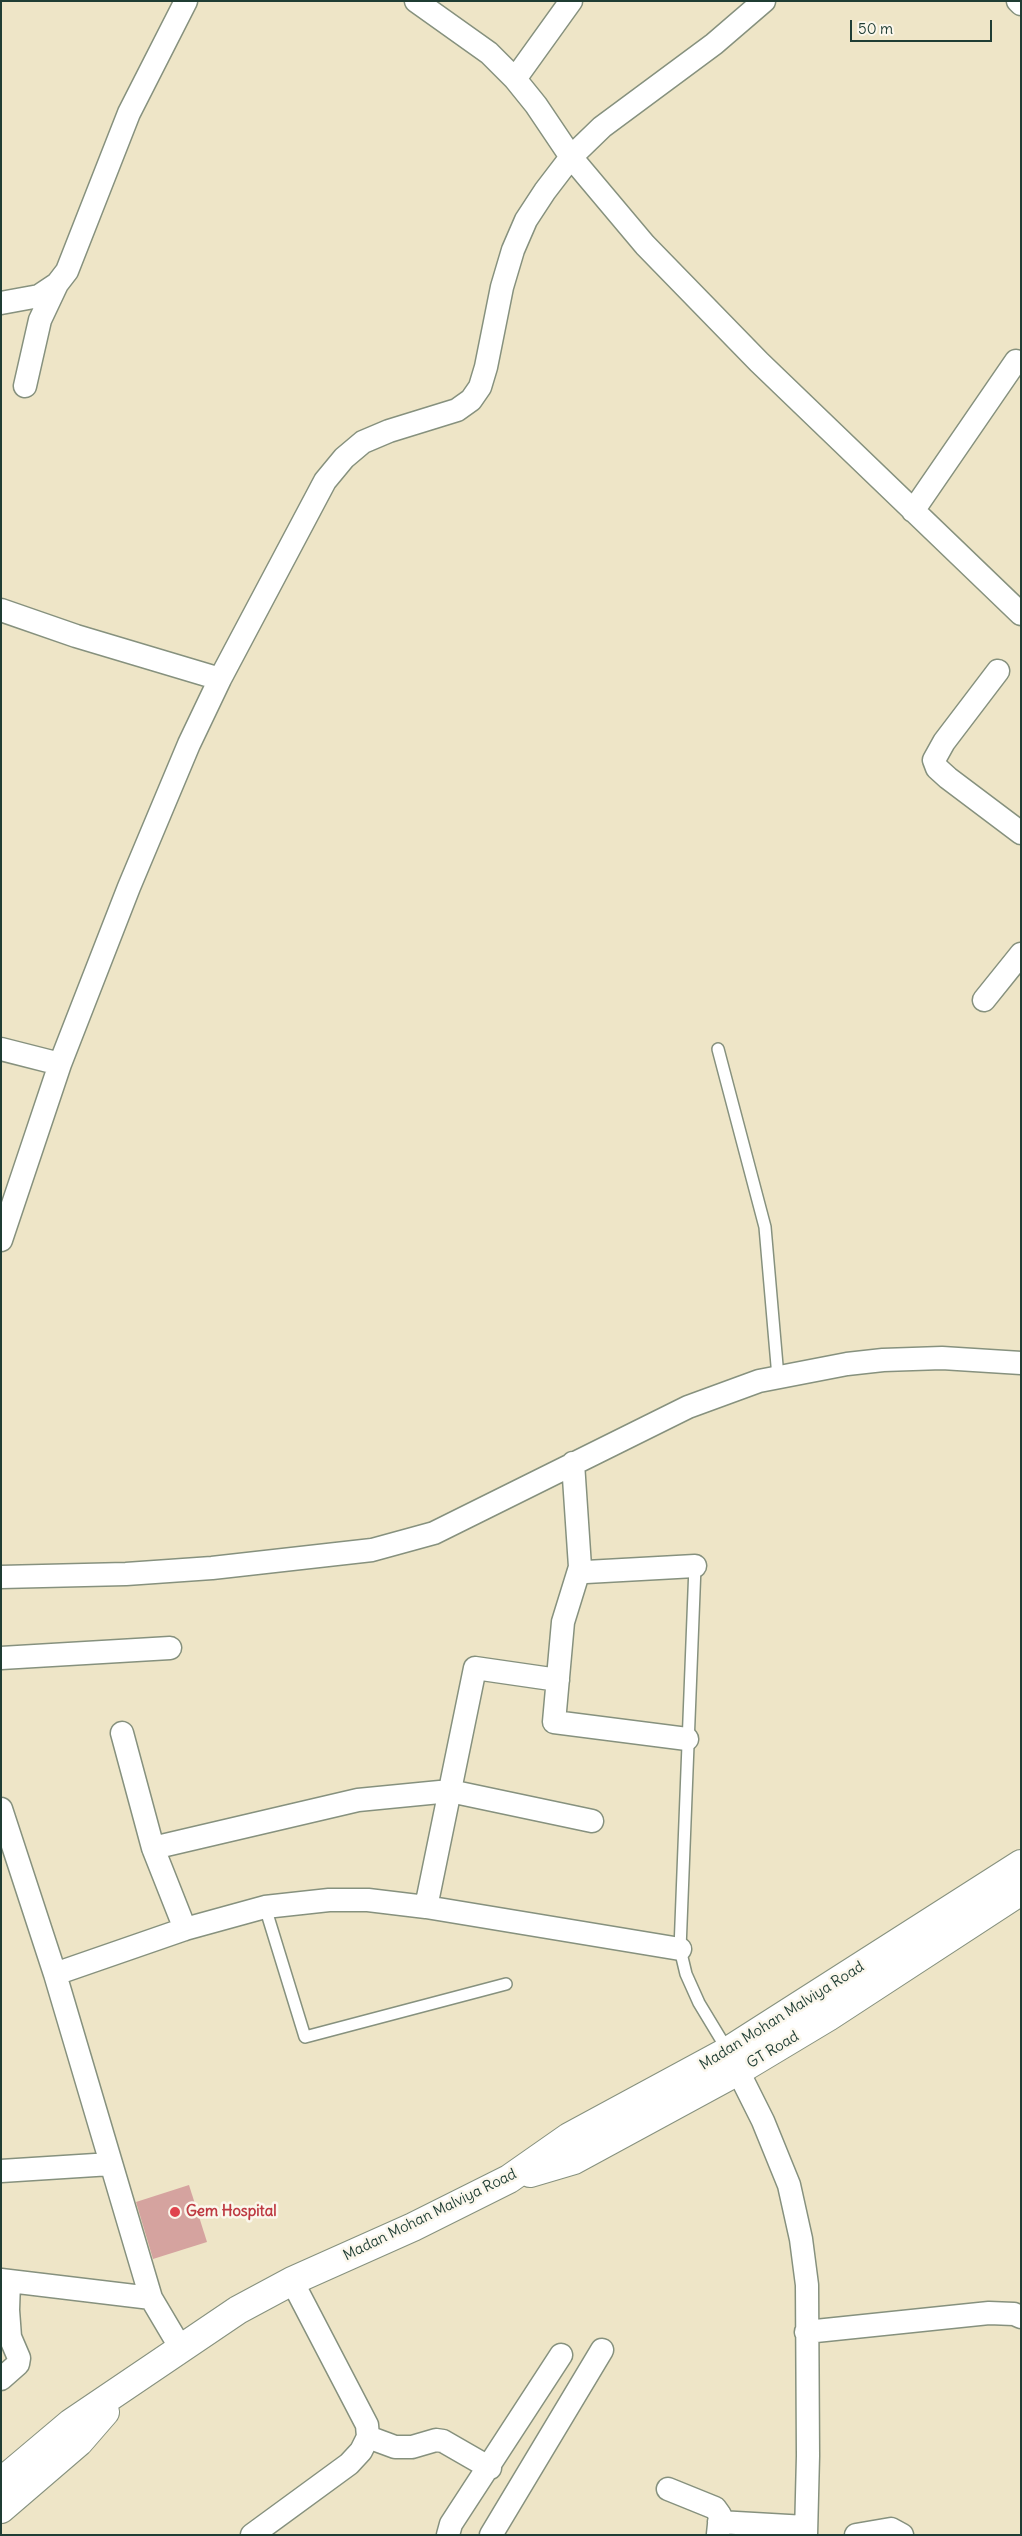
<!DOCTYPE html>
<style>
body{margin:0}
#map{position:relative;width:1022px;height:2536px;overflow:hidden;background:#eee5c7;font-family:Delius,sans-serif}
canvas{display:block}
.frame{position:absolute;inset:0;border:2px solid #1f3d34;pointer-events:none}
.scale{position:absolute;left:850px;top:20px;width:142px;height:22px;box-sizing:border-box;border:2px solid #1f3d34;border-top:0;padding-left:6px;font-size:15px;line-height:18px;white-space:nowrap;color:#1f3d34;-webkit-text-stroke:4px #fbf7ec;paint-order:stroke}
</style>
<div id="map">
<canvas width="1022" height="2536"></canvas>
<div class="frame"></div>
<div class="scale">50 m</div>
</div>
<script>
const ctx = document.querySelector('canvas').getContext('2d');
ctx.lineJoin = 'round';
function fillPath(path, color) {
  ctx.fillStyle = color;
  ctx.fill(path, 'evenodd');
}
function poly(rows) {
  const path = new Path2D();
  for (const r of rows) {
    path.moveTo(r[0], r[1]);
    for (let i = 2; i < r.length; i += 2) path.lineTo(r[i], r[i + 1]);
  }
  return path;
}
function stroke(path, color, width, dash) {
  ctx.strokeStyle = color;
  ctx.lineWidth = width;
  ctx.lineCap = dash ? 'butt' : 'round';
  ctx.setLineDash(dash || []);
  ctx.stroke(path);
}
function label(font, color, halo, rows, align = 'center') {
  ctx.font = font + ' Delius,sans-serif';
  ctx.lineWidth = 5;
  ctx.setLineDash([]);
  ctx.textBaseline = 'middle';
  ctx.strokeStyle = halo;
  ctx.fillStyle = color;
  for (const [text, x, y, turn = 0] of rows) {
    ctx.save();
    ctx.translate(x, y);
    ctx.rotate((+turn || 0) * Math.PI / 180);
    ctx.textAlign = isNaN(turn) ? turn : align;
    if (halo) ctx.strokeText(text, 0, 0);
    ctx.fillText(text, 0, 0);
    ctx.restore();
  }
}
const building = poly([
 [189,2185,207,2242,153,2259,136,2202]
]);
const service = poly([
 [718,1049,765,1227,778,1377],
 [695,1566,680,1949,686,1974,699,2003,728,2051],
 [265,1907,305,2037,506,1984]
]);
const minor = poly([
 [416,1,489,53,515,79,536,105,571,157,645,245,759,362,1021,614],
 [1018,1,1021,4],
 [515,79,571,1],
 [1,303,39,296,57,284,67,271,129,113,186,1],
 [25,386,40,320,57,284],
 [913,511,1016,361],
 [1,610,76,636,220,679],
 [998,671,944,742,934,760,937,768,948,778,1021,833],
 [984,1000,1021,954],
 [1,1049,60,1064],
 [1,1240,60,1064,129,887,189,744,220,679,325,481,344,458,363,442,389,431,457,410,471,400,480,387,486,367,502,287,513,250,526,220,545,191,571,157,602,127,714,44,764,1],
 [573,1463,580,1567,586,1572,695,1566],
 [580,1567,563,1622,554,1722,687,1739],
 [1,1577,126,1574,212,1568,372,1550,434,1533,688,1407,759,1381,847,1364,883,1360,942,1358,1021,1363],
 [1,1658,170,1648],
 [122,1733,153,1848,185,1929],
 [1,1809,55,1974,151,2298,180,2347],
 [153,1848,358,1800,450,1791,592,1821],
 [426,1907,475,1668,558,1680],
 [55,1974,185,1929,265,1907,329,1900,368,1900,426,1907,680,1949],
 [730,2055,763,2121,789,2185,801,2239,807,2285,808,2456,806,2535],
 [1,2171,111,2164],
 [1,2280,151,2298],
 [806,2332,989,2313,1014,2314,1021,2317],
 [1,2379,18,2364,19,2358,10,2337,8,2310,9,2281],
 [368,2437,395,2447,412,2447,436,2440,443,2441,490,2468],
 [668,2489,715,2508,720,2515,718,2534],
 [719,2522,806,2527],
 [252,2535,349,2464,361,2451,368,2437,367,2425,292,2281],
 [448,2535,451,2524,561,2355],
 [491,2535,602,2350],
 [856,2535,891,2529,902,2535]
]);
const trunk = poly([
 [530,2173,574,2160,738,2071,828,2017,1021,1891],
 [1,2482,71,2423,238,2310,292,2281,413,2227,509,2179,569,2137,728,2051,1021,1864],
 [1,2509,79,2442,105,2412]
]);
const markers = [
 [175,2212,6,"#e0444e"]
];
const streetNames = [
 ["Madan Mohan Malviya Road",782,2016,-32],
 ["GT Road",773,2050,-31],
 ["Madan Mohan Malviya Road",430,2215,-26]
];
const healthNames = [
 ["Gem Hospital",186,2212]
];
fillPath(building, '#d5a39f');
stroke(service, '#86917e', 14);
stroke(minor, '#86917e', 25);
stroke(trunk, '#86917e', 30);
stroke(service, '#fff', 11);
stroke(minor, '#fff', 22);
stroke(trunk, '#fff', 28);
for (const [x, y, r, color] of markers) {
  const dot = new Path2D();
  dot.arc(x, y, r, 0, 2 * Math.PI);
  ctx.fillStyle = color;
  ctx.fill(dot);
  stroke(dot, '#fbf7ec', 2);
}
label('15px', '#1f3d34', '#fbf7ec', streetNames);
label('bold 15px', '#be3a42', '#fbf7ec', healthNames, 'left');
</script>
